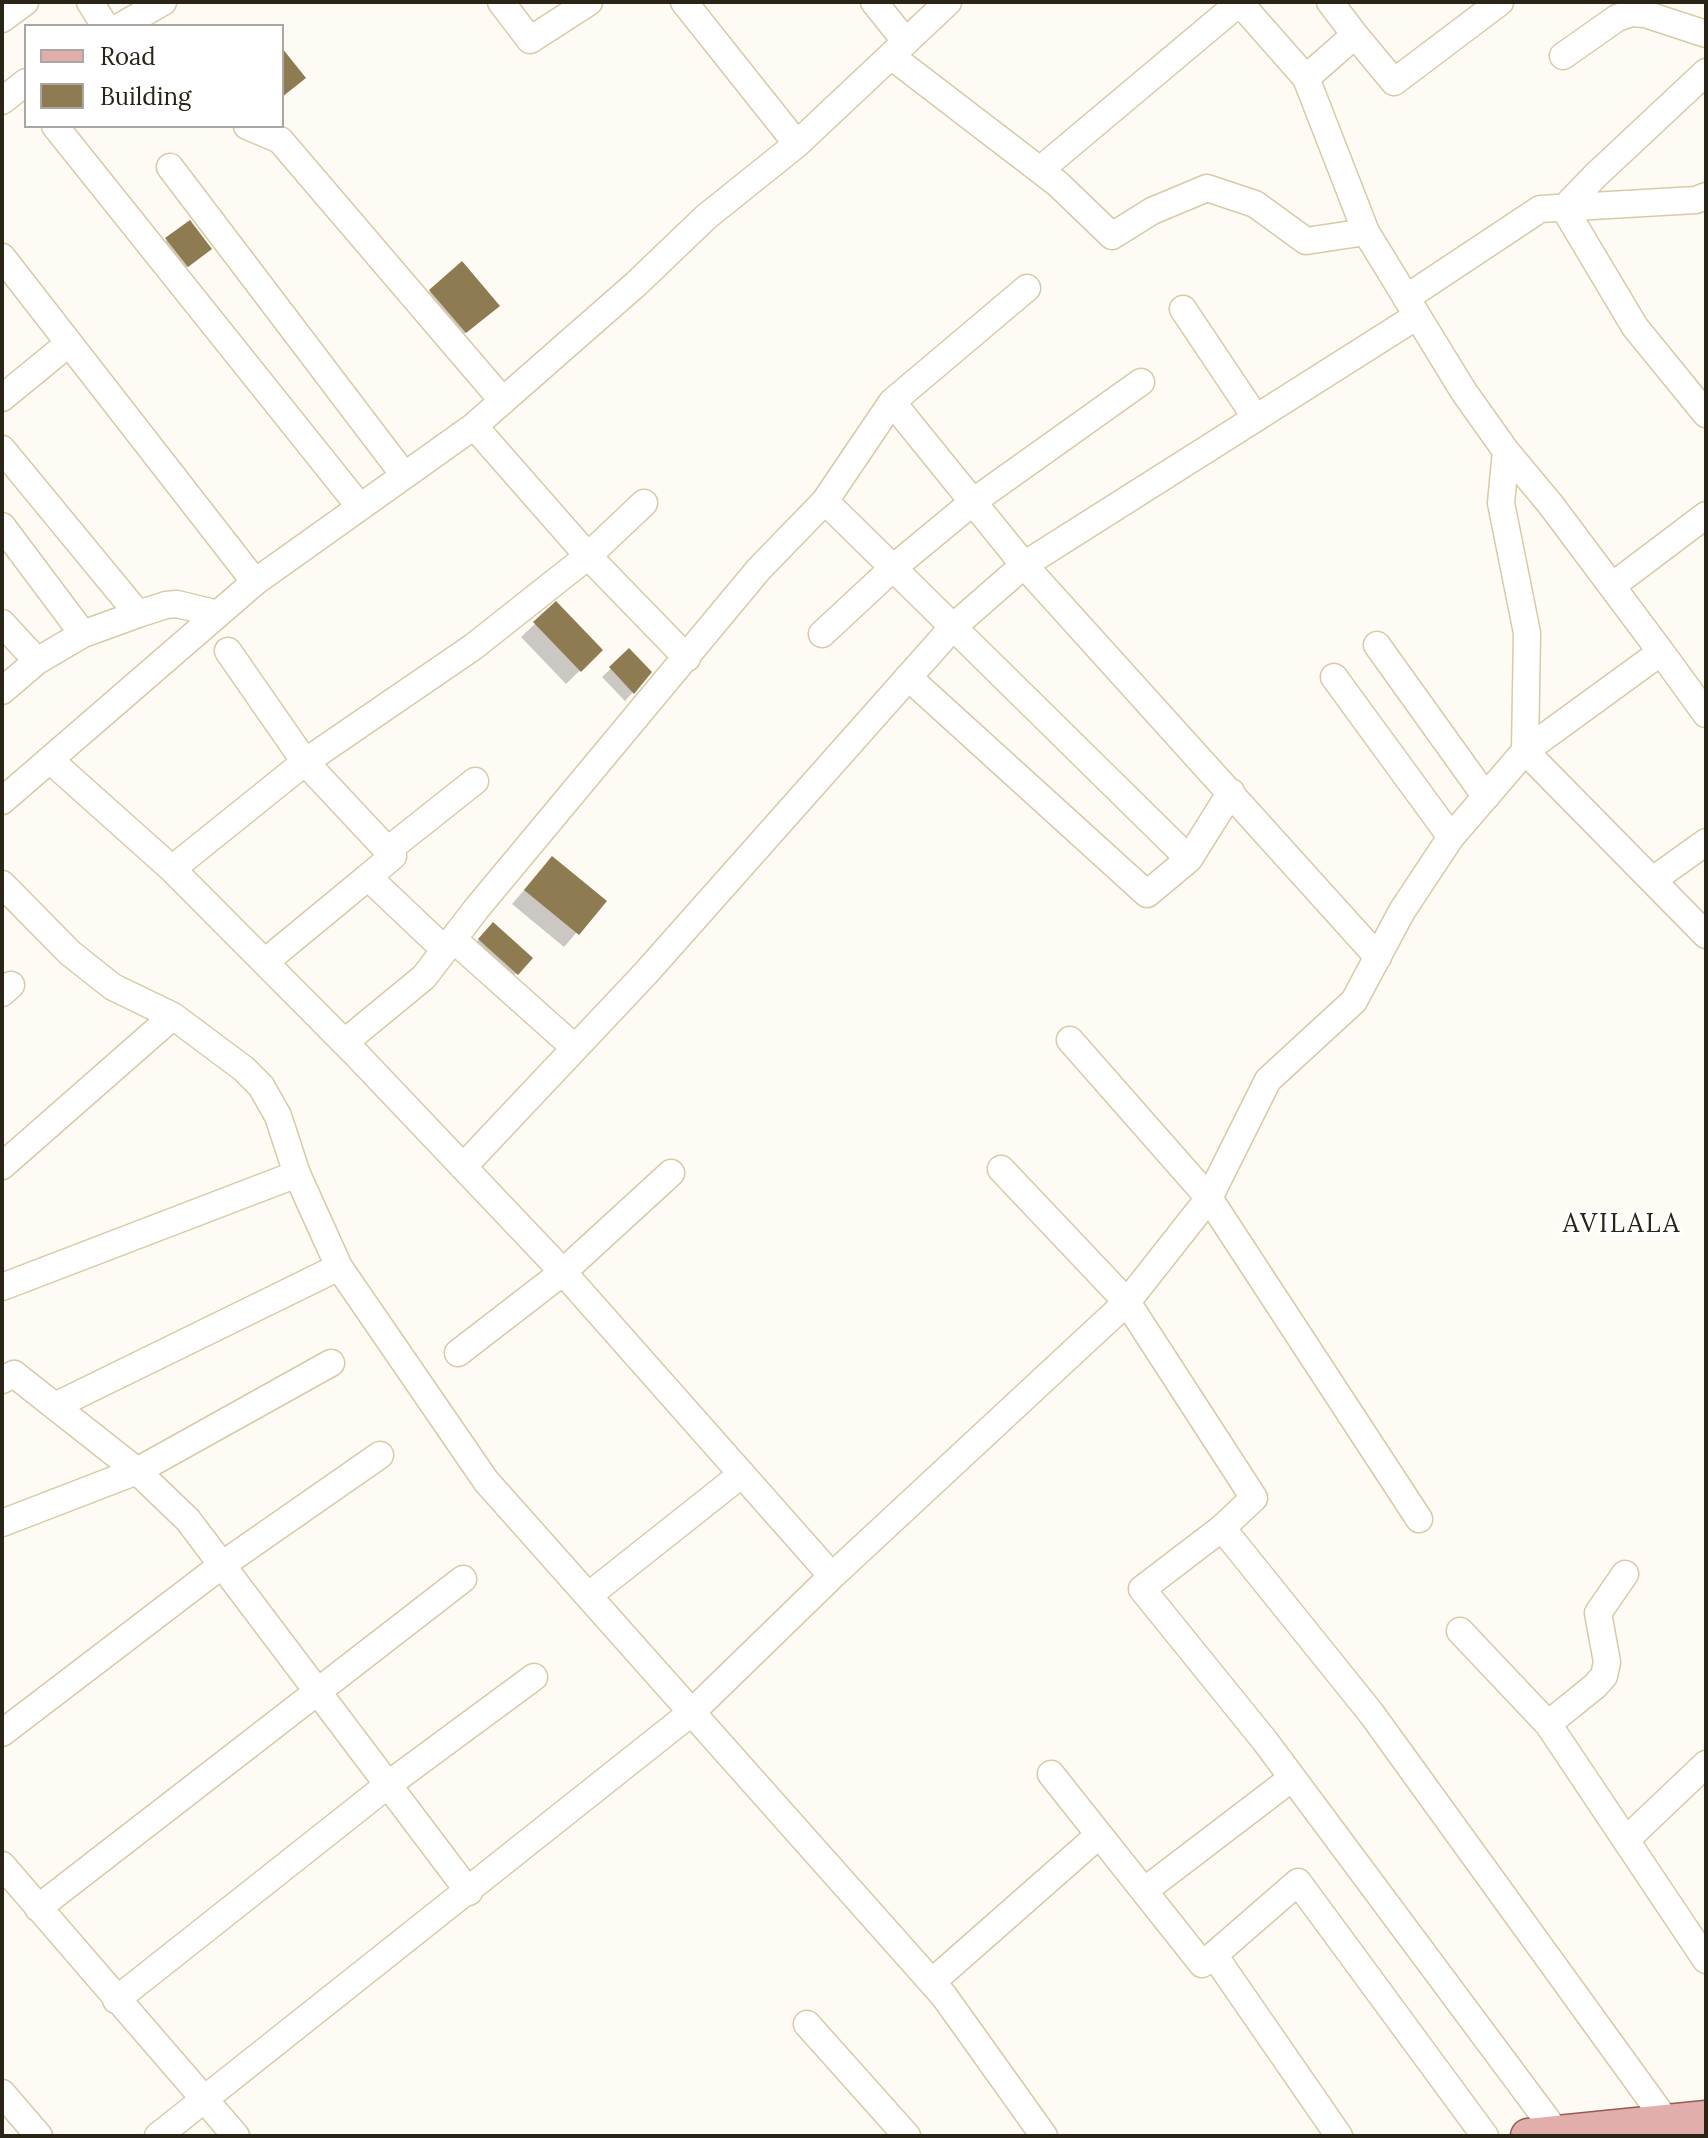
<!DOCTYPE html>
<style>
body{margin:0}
#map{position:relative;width:1708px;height:2138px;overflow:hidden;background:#fefbf4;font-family:Lora,serif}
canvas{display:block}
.frame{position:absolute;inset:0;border:4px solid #2a2417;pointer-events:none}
.legend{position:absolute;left:24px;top:24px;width:260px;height:104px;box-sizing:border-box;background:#fff;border:2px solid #aaa7a2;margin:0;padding:10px 14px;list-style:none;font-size:24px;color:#2a2417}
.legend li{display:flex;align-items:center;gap:16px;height:40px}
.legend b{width:40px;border:2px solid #aaa7a2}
</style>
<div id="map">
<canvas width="1708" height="2138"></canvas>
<div class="frame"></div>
<ul class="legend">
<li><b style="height:10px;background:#e2aeab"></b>Road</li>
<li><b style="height:22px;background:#8e7b51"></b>Building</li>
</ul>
</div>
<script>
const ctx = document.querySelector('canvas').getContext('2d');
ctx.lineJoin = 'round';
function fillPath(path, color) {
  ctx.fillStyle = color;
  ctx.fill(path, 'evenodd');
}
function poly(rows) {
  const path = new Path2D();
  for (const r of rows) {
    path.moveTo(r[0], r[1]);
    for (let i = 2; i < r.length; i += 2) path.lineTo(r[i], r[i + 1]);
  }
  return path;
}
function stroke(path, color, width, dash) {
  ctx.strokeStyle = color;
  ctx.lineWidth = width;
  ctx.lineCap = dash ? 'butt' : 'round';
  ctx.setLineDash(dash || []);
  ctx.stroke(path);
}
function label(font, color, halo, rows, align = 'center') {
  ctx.font = font + ' Lora,serif';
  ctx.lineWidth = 6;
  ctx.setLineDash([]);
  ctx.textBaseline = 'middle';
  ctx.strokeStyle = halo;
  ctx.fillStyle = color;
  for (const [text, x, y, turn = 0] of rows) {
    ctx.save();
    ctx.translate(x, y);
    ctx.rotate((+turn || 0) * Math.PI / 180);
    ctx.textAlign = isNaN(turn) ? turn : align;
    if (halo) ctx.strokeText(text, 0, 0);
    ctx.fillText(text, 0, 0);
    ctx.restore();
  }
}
const shadow = poly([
 [167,240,210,249,179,274,158,248],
 [430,291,498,306,456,340,422,300],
 [556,604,601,650,566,684,521,637],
 [629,651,633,692,625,701,602,677],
 [552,858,604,901,564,947,512,904],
 [484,933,530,958,508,982,471,949]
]);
const building = poly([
 [282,48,306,78,282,97],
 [190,220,212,249,188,267,165,238],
 [462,261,500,306,466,333,429,290],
 [556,601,603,650,581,672,533,622],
 [629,648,652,672,634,694,609,667],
 [552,856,607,901,579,935,524,890],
 [493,922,533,958,518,975,478,939]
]);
const minor = poly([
 [90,2,105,26],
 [501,2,530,40,589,2],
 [684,2,797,144],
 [874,2,906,42],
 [2,19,25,2],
 [121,26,163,2],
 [1355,35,1394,82,1500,2],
 [891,56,1058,184,1112,236,1152,211,1207,188,1255,204,1306,241,1366,232],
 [1563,56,1617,18,1631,13,1645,14,1706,34],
 [1706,72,1596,175,1564,208,1635,327,1706,414],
 [1306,78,1355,35,1330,2],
 [2,101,26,82],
 [55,126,360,507],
 [247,126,280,140,503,401],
 [170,167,404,475],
 [1040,170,1239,3],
 [2,257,255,582],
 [1406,298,1540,209,1696,200,1706,196],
 [1183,309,1256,418],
 [2,398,68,344],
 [892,402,1024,565,1378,957],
 [474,426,588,556,687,658],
 [2,449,138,614],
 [1506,451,1501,503,1527,633,1525,751,1706,935],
 [825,501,1189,859,1231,792],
 [2,526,83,634],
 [1612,586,1706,515],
 [2,623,37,661],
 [822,634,893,568,974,501,1141,382],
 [1377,645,1486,797],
 [228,651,305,762,393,856,368,877,445,950],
 [1661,652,1706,714],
 [908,677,1147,894,1189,859],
 [1334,677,1451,837],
 [2,691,37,661,83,634,138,614,166,605,177,604,218,614],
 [50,760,172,869,355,1053,563,1272,832,1576],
 [2,801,255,582,474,426,636,284,706,217,797,144,948,2],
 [388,850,475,781],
 [172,869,305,762,473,647,588,556,644,503],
 [1653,880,1706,842],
 [2,884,70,953,113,987,173,1016,244,1069,261,1086,278,1116,297,1174,339,1267,486,1481,944,1996,1044,2136],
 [453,939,575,1048],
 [265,962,368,877],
 [2,993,11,985],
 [1070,1040,1209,1198,1419,1519],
 [345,1042,424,977,477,908,759,569,825,501,892,402,1027,288],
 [2,1166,173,1016],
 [463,1167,645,974,953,627,1024,565,1417,316],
 [1001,1169,1127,1302,1254,1498,1222,1528,1142,1589,1265,1741,1557,2133],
 [2,1287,297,1174],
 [458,1353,563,1272,671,1173],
 [2,1380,14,1374,137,1471,188,1520,469,1892],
 [55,1406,339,1267],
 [2,1523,137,1471,331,1363],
 [1222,1528,1371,1713,1667,2122,1672,2135],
 [588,1596,742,1474],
 [1460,1631,1548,1724,1706,1960],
 [1548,1724,1595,1686,1604,1676,1607,1662,1598,1613,1625,1574],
 [2,1733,222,1565,380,1455],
 [1051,1774,1202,1964,1214,1955],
 [1626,1840,1706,1764],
 [2,1865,236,2136],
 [1144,1891,1292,1778],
 [38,1908,463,1579],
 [932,1982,1099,1835],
 [116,2000,389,1784,534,1677],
 [807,2024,907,2136],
 [2,2093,39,2136],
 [158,2136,692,1712,832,1576,1127,1302,1209,1198,1268,1080,1354,1001,1402,911,1451,837,1525,751,1661,652,1551,505,1506,451,1464,392,1366,232,1306,78,1239,2],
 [1339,2136,1214,1955,1298,1882,1485,2136]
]);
const major = poly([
 [1528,2136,1706,2118]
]);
const quarterNames = [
 ["AVILALA",1622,1225]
];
fillPath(shadow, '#0003');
fillPath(building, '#8e7b51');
stroke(minor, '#d9c9a7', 29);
stroke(major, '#955b53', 37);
stroke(minor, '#fff', 26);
stroke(major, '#e2aeab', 34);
ctx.letterSpacing = '2px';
label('26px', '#2a2417', '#fff', quarterNames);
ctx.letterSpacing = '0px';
</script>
